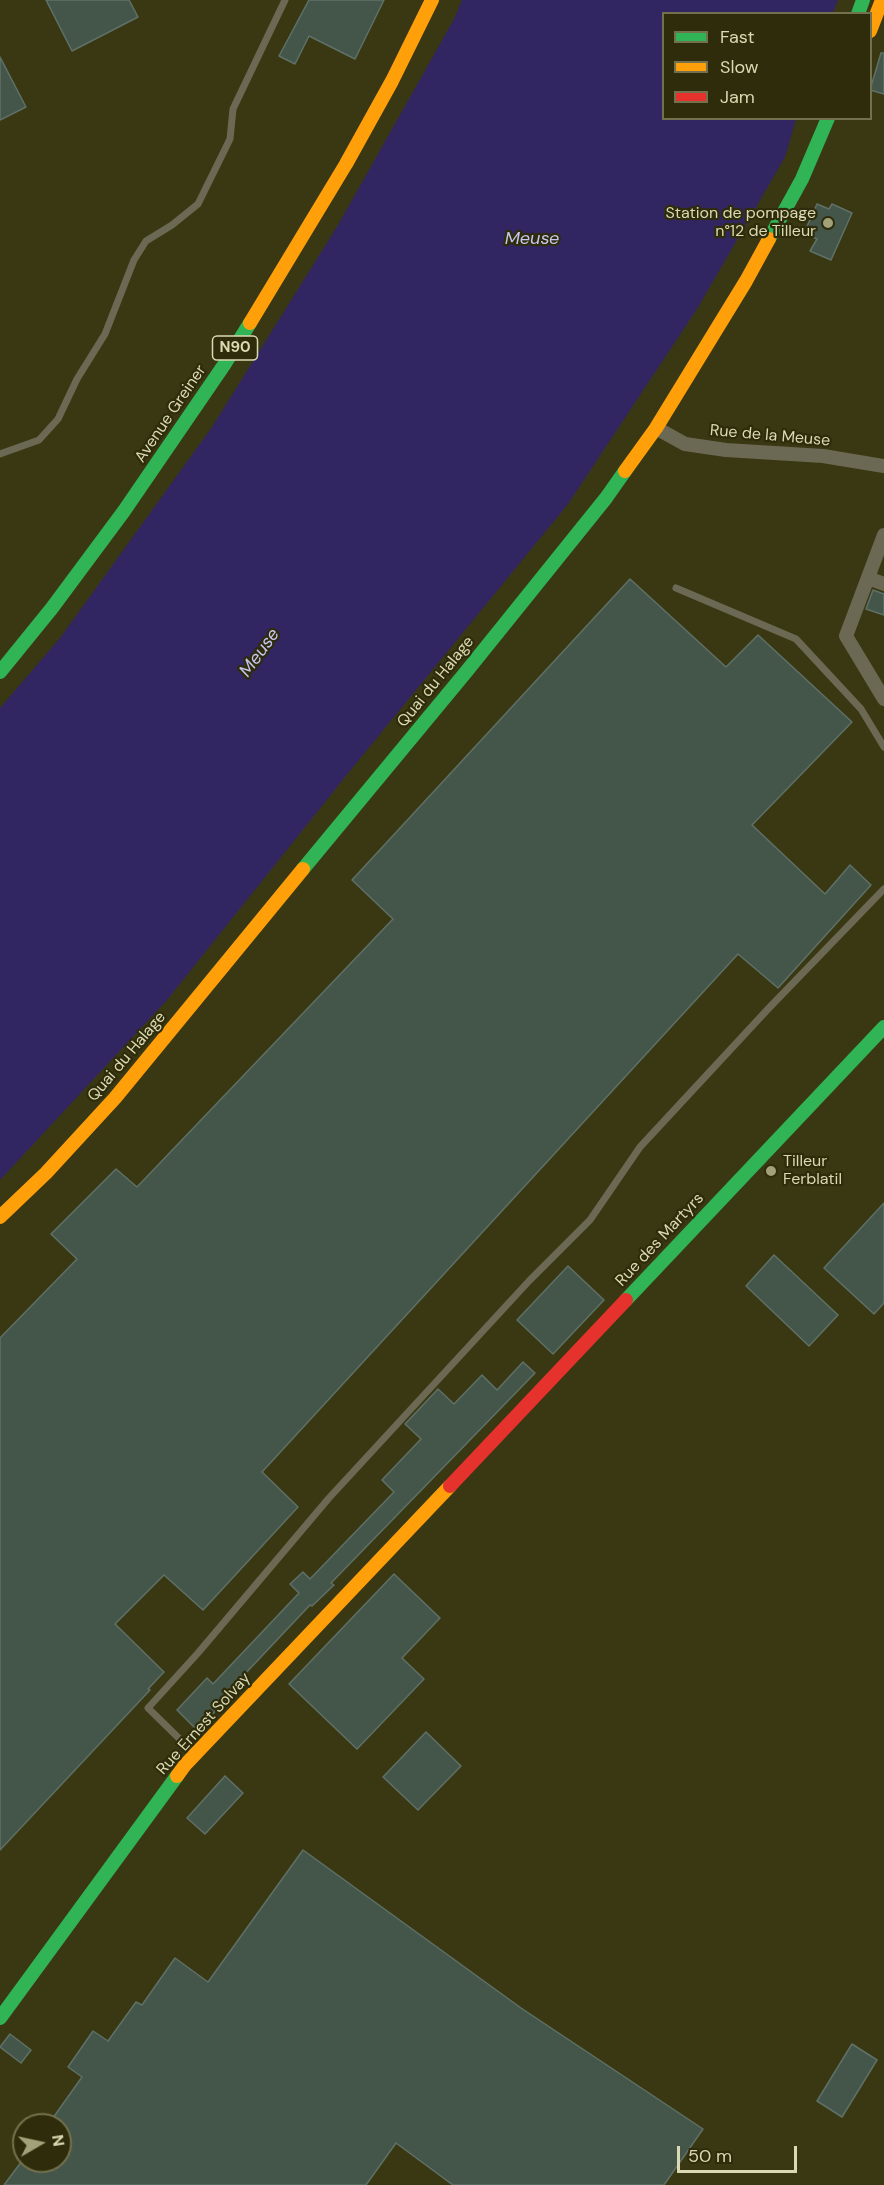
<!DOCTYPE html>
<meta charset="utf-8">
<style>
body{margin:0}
#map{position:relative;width:884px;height:2185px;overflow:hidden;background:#3a3813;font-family:"DM Sans",sans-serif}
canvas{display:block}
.legend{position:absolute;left:662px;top:12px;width:210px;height:108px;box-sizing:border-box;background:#2e2c0a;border:2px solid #73714d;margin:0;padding:8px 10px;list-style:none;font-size:18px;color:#dad9b2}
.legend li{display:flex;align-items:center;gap:12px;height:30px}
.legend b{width:30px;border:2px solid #73714d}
.north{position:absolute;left:12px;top:2113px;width:60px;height:60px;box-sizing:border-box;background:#2e2c0a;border:2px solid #73714d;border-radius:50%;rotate:81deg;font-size:16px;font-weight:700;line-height:24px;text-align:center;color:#dad9b2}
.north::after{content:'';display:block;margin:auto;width:21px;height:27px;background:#a2a17a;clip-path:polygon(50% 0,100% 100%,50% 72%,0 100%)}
.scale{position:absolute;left:677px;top:2146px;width:120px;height:27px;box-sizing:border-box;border:3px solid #dad9b2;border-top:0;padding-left:8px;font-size:18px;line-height:21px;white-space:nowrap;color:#dad9b2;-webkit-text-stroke:4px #2e2c0a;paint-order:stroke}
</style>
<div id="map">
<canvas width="884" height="2185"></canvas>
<ul class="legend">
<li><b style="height:8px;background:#30b455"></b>Fast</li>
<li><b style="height:8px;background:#ff9f0a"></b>Slow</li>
<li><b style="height:8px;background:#e5322d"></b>Jam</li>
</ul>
<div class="north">N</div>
<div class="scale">50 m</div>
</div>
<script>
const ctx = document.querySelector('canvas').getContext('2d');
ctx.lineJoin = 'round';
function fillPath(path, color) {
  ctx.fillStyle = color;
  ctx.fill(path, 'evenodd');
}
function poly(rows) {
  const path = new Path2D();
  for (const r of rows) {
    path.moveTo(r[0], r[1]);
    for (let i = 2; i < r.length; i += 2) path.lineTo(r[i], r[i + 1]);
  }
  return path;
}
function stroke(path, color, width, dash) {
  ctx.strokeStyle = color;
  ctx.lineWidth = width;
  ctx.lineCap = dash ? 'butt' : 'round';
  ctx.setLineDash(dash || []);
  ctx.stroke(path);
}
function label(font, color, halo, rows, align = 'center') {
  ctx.font = font + ' "DM Sans",sans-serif';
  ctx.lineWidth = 4.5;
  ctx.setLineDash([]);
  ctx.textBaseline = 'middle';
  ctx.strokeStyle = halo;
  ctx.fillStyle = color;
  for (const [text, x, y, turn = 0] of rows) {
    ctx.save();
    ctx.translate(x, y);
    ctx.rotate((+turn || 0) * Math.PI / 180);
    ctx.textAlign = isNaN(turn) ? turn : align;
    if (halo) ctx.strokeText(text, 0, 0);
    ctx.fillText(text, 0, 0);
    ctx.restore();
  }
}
const water = poly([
 [462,0,838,0,833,13,664,14,664,118,796,119,785,157,697,309,568,504,349,772,167,1000,0,1180,0,708,60,638,212,427,338,225,454,19]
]);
const building = poly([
 [46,0,129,0,138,17,72,51,46,0],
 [309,0,384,0,355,59,309,36,295,64,279,56,309,0],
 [881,53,884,53,884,94,870,90,881,53],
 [0,57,26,107,0,120,0,57],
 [817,204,829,209,832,204,852,213,831,260,810,251,817,239,804,233,817,204],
 [630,579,726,667,758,635,852,722,752,825,825,894,850,865,871,885,778,988,738,954,262,1472,298,1507,203,1610,164,1575,115,1624,164,1672,148,1689,150,1690,0,1850,0,1338,77,1259,51,1234,116,1169,137,1187,393,919,352,880,630,579],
 [873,590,884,594,884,615,866,609,873,590],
 [884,1203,884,1303,874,1314,824,1268,884,1203],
 [774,1255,838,1315,809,1346,746,1286,774,1255],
 [568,1266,604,1300,553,1354,517,1320,568,1266],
 [523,1362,535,1373,331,1583,334,1585,312,1606,310,1605,225,1695,228,1698,197,1730,177,1710,207,1678,213,1684,299,1593,290,1584,303,1572,310,1579,394,1492,382,1480,421,1439,405,1424,438,1389,454,1404,482,1375,497,1390,523,1362],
 [394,1574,440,1618,402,1658,424,1679,357,1749,289,1684,394,1574],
 [426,1732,461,1766,418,1810,383,1777,426,1732],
 [225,1776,243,1793,205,1834,187,1818,225,1776],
 [303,1850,521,2008,703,2129,664,2185,453,2185,396,2143,366,2185,4,2185,22,2161,60,2161,60,2125,48,2125,82,2077,68,2067,93,2031,108,2041,136,2002,142,2005,175,1958,208,1982,303,1850],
 [10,2034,31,2050,21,2063,0,2047,10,2034],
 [852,2044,877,2060,842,2117,817,2101,852,2044]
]);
const lane = poly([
 [0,454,39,440,58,419,77,379,105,334,134,260,146,241,172,225,198,204,230,139,233,109,285,0],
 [676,588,796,639,861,709,884,747],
 [195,1754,148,1708,198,1653,329,1498,529,1281,590,1220,640,1147,768,1009,884,889]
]);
const street = poly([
 [656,428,685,444,726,450,823,456,884,466],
 [884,535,846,636,884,699],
 [868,578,884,584]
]);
const fast = poly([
 [858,14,863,0],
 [769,239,802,179,828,118],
 [0,672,52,608,124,511,224,365,250,323],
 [303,869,466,672,606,498,625,471],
 [626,1300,884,1027],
 [0,2018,177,1776]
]);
const slow = poly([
 [870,31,882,0],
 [250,323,346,164,392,81,432,0],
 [625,471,656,428,746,281,769,239],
 [0,1217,46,1173,115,1098,303,869],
 [177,1776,185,1765,450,1486]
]);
const jam = poly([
 [450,1486,626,1300]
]);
const markers = [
 [828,223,6,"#a2a17a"],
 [771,1171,6,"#a2a17a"]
];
const shields = [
 [235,348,45]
];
const shieldNames = [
 ["N90",235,348]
];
const poiNames = [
 ["Station de pompage",816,214],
 ["n°12 de Tilleur",816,232],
 ["Tilleur",783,1162,"left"],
 ["Ferblatil",783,1180,"left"]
];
const streetNames = [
 ["Avenue Greiner",171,414,-56],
 ["Rue de la Meuse",770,436,5],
 ["Quai du Halage",436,682,-51],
 ["Quai du Halage",127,1057,-50],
 ["Rue des Martyrs",660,1240,-47],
 ["Rue Ernest Solvay",204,1724,-48]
];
const waterNames = [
 ["Meuse",532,239],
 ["Meuse",260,653,-54]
];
fillPath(water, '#312662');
fillPath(building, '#44554a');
stroke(building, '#5f7167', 1.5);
stroke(lane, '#6b6953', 7);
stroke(street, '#6b6953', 14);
stroke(fast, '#30b455', 14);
stroke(slow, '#ff9f0a', 14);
stroke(jam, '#e5322d', 14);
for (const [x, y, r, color] of markers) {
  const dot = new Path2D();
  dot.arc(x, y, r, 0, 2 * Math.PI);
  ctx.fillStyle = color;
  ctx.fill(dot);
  stroke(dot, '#2e2c0a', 2);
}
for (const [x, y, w] of shields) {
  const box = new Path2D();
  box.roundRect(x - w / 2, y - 12, w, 24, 4.5);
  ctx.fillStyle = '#2e2c0a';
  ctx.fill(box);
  stroke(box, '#dad9b2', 1.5);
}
label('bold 15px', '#dad9b2', null, shieldNames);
label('16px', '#dad9b2', '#2e2c0a', poiNames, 'right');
label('16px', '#dad9b2', '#2e2c0a', streetNames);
label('italic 18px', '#c6c5f0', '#2e2c0a', waterNames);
</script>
